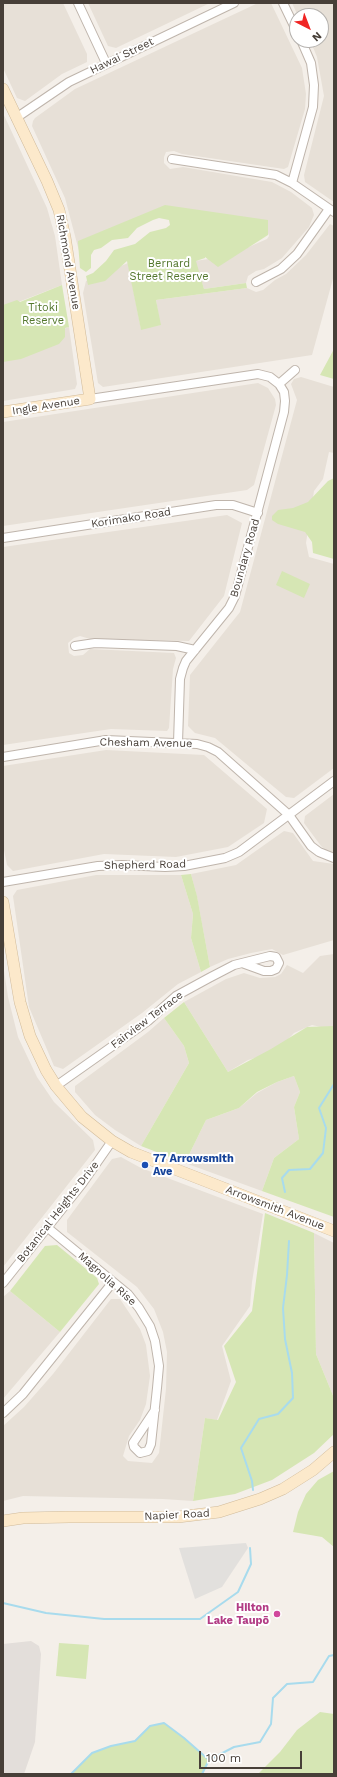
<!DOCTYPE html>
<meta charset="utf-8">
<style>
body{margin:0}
#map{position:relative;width:337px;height:1777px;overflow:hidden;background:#f4efe9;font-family:"Work Sans",sans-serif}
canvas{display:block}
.frame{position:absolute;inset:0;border:4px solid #473f38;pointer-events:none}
.north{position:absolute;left:289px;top:8px;width:40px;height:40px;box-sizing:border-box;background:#fff;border:1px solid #b5b2af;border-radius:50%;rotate:138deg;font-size:11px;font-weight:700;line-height:16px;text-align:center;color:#473f38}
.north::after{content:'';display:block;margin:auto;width:14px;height:18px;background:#f02524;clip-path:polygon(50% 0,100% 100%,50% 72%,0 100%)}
.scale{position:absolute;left:199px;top:1751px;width:103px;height:18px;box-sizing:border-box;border:2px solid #473f38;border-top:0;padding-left:5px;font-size:12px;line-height:14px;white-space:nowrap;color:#473f38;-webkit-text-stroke:3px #fff;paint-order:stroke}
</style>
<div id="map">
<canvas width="337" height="1777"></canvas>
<div class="frame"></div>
<div class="north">N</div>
<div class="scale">100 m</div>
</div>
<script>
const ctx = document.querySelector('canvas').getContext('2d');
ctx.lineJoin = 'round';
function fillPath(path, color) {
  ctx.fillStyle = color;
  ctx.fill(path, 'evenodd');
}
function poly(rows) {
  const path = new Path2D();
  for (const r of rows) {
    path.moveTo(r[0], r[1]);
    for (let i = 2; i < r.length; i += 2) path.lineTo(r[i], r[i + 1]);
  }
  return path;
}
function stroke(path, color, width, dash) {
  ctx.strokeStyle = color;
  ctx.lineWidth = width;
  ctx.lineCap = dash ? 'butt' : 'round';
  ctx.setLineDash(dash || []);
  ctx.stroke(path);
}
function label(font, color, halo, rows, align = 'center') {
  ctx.font = font + ' "Work Sans",sans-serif';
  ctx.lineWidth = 4;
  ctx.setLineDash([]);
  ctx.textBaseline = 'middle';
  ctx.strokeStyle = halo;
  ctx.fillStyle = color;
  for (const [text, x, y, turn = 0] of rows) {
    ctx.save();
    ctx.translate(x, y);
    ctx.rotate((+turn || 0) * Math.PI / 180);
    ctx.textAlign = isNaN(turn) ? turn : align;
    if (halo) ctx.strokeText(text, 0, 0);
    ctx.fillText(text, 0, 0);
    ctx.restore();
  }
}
const residential = poly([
 [3,3,63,3,87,54,87,62,62,74,25,101,17,98,3,68],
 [88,3,210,3,116,48,108,46],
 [258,3,271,3,302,68,306,94,305,109,288,167,284,169,182,154,174,151,166,152,164,157,164,163,170,169,183,167,272,182,291,192,312,208,314,215,309,227,282,258,264,269,256,271,248,276,246,283,204,289,195,261,228,256,267,239,269,236,264,222,163,209,79,251,65,198,32,126,33,121,35,118,75,89],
 [292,3,334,3,334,202,305,182,304,175,324,96,317,57,310,40,321,40,321,16,298,16],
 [3,113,47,208,55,236,62,285,3,308],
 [330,224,334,226,334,275,312,355,103,387,98,383,83,293,86,281,128,263,141,329,160,325,156,300,247,288,256,292,263,290,275,280,286,274,306,255],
 [69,327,77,384,75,389,3,401,3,349],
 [301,377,334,387,334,453,329,452,323,479,314,491,306,543,309,557,334,564,334,768,294,798,286,797,215,738,195,733,188,726,190,675,240,612,297,400,291,384,294,379],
 [258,383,268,388,275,399,276,405,254,485,247,490,3,526,3,422],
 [227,515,242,523,224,596,189,641,90,639,80,636,74,638,68,643,69,653,74,656,83,655,90,649,174,653,176,658,173,669,169,728,167,731,111,729,3,745,3,547],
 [106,750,204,755,267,809,264,823,228,847,176,857,104,854,13,871,7,865,3,845,3,766],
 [334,794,334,853,327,851,321,846,304,823,305,816],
 [284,831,293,833,313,861,334,864,334,940,283,955,272,949,251,953,228,959,210,967,197,897,191,874,236,865],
 [96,875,181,875,193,914,191,938,201,972,178,984,142,1013,63,1069,54,1066,29,1007,13,896,17,890],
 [334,954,334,1030,312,1025,294,1033,276,1052,248,1060,228,1072,184,1002,226,979,244,973,260,978,275,977,281,974,287,965,303,973,320,956],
 [3,964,8,997,18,1037,37,1077,54,1102,93,1140,95,1150,3,1267],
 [164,1018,184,1046,189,1063,141,1146,115,1130,95,1115,75,1092,75,1086,148,1032],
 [294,1076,300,1092,294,1107,299,1139,274,1158,262,1191,185,1163,206,1120,239,1108,257,1093,277,1082],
 [121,1157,141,1168,263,1214,252,1282,250,1306,222,1346,231,1381,217,1420,205,1418,193,1501,163,1499,23,1496,3,1501,3,1426,24,1407,53,1374,111,1299,120,1299,140,1329,146,1345,150,1376,146,1404,140,1420,129,1436,123,1456,128,1461,152,1463,159,1453,166,1389,167,1352,163,1332,154,1309,137,1287,67,1232,67,1220,112,1159],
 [314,1233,334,1243,334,1398,316,1354],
 [10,1291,60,1332,3,1399,3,1297]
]);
const industrial = poly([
 [31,1641,39,1646,41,1654,35,1742,24,1774,3,1774,3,1644]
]);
const green = poly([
 [165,205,268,220,268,235,218,267,205,257,205,258,196,261,204,289,246,283,247,288,156,300,161,325,141,330,127,261,105,281,88,285,86,276,93,273,106,261,114,250,135,244,150,232,166,228,170,225,169,220,159,218,153,220,137,228,128,238,112,240,101,248,94,250,91,255,91,268,86,272,80,268,78,243,78,241],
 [62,285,69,327,65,328,65,337,59,344,21,359,3,362,3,305,17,300,20,302],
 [334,349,334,379,320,375],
 [334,478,334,559,313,553,312,542,305,532,278,524,272,520,272,516,278,510,293,508,308,502,328,481],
 [282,571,310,584,304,598,276,585],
 [191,874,197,896,210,967,201,972,191,938,193,914,181,875],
 [184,1002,228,1072,271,1049,307,1027,334,1026,334,1217,262,1191,274,1158,299,1139,294,1107,300,1092,294,1076,277,1082,257,1092,239,1108,206,1120,185,1163,141,1146,189,1063,184,1046,164,1018],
 [265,1213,314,1233,316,1354,334,1398,334,1434,314,1453,272,1480,235,1494,193,1501,205,1418,218,1420,236,1382,224,1346,252,1311],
 [57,1245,97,1278,99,1284,60,1332,10,1291,45,1246],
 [334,1471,334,1547,322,1537,293,1532,298,1512,306,1494,318,1480],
 [59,1643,89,1645,86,1679,56,1676],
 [320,1712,334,1714,334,1774,258,1774,280,1752,297,1730],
 [164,1723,184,1738,209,1760,202,1774,71,1774,92,1753,111,1746,135,1741,150,1726]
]);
const parking = poly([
 [246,1543,248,1548,222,1587,195,1599,179,1548]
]);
const stream = poly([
 [285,1192,282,1178,289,1170,310,1169,323,1153,326,1128,319,1108,334,1084],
 [253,1490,252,1481,241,1448,259,1419,278,1414,293,1398,292,1373,285,1339,283,1308,287,1275,289,1241],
 [3,1603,46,1613,104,1619,200,1619,238,1592,251,1564,250,1548],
 [71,1774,92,1753,111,1746,135,1741,150,1726,164,1723,184,1738,209,1760],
 [202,1774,209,1760,234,1747,260,1742,271,1724,273,1698,287,1684,313,1682,329,1656,334,1655]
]);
const street = poly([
 [78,3,106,63],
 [283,3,297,32],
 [16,118,69,82,234,3],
 [172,159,276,175,292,183,334,212],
 [292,183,313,107,314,85,311,63,301,40],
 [256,282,281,269,297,254,329,209],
 [279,384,295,370],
 [90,399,258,374,270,377,279,384,284,392,285,401,284,412,235,596,229,608,186,661,183,668,180,679,178,743],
 [3,538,216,505,233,505,258,513],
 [75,646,95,643,177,646,195,650],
 [3,757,106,740,197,744,208,747,218,752,289,815,311,846,319,852,334,858],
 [3,882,98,866,122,865,165,867,184,866,225,858,239,852,334,781],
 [56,1086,148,1021,176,996,209,978,234,965,270,956,276,957,279,963,276,969,271,971,264,971,242,963],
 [48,1228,128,1294,139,1308,150,1326,155,1341,159,1366,157,1388,151,1444,148,1451,140,1453,134,1447,133,1443,155,1410],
 [3,1283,82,1184,112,1141],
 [3,1413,23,1394,113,1282]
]);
const secondary = poly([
 [3,89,47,181,59,210,65,237,90,399,3,412],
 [3,902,20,1002,30,1036,46,1070,56,1086,82,1117,112,1141,131,1152,334,1231],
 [3,1521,23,1518,69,1517,178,1517,219,1512,260,1499,283,1489,313,1470,334,1452]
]);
const markers = [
 [145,1165,4,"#1a4fb4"],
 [277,1614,4,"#d1479c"]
];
const streetNames = [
 ["Hawai Street",122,56,-26],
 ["Richmond Avenue",68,262,80],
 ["Ingle Avenue",46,406,-9],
 ["Korimako Road",131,518,-9],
 ["Boundary Road",245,558,-74],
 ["Chesham Avenue",146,743,1],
 ["Shepherd Road",145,865,-1],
 ["Fairview Terrace",147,1020,-37],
 ["Arrowsmith Avenue",275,1208,21],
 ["Botanical Heights Drive",58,1212,-52],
 ["Magnolia Rise",107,1279,42],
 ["Napier Road",177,1515,-3]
];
const parkNames = [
 ["Bernard",169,264],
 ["Street Reserve",169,277],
 ["Titoki",43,308],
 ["Reserve",43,321]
];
const transitNames = [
 ["77 Arrowsmith",153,1159],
 ["Ave",153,1172]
];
const hotelNames = [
 ["Hilton",269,1608],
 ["Lake Taupō",269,1621]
];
fillPath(residential, '#e7e0d7');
fillPath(industrial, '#e3deda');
fillPath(green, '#d6e6b4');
fillPath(parking, '#e2e0dd');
stroke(stream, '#a8dbed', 2);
stroke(street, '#bfb5ac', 10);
stroke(secondary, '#d1bb9a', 12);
stroke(street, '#fff', 8);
stroke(secondary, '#fce9cb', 11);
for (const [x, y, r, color] of markers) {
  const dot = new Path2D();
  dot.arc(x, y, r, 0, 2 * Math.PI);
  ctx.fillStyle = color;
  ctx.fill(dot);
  stroke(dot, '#fff', 1.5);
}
label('11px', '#473f38', '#fff', streetNames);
label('11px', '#53772d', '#fff', parkNames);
label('bold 11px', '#164399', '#fff', transitNames, 'left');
label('bold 11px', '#b23c85', '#fff', hotelNames, 'right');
</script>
